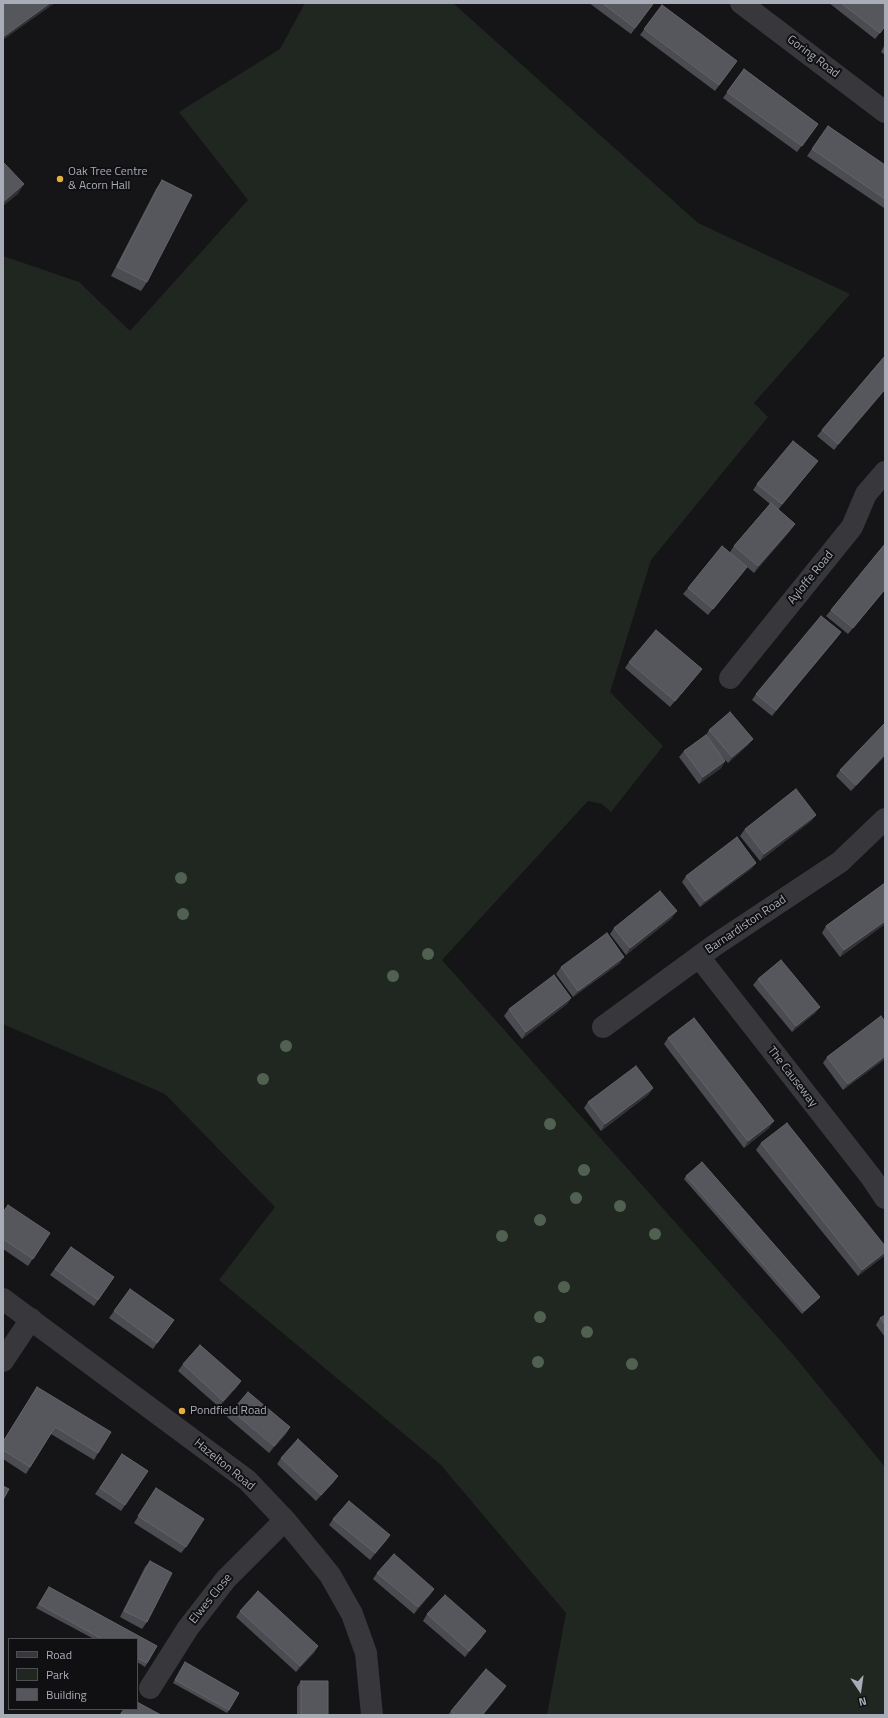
<!DOCTYPE html>
<style>
body{margin:0}
#map{position:relative;width:888px;height:1718px;overflow:hidden;background:#151517;font-family:"Titillium Web",sans-serif}
canvas{display:block}
.frame{position:absolute;inset:0;border:4px solid #a8acb6;pointer-events:none}
.legend{position:absolute;left:8px;top:1638px;width:130px;height:72px;box-sizing:border-box;background:#101012;border:1px solid #4d4e54;margin:0;padding:5px 7px;list-style:none;font-size:12px;color:#a8acb6}
.legend li{display:flex;align-items:center;gap:8px;height:20px}
.legend b{width:20px;border:1px solid #4d4e54}
.north{position:absolute;left:840px;top:1670px;width:40px;height:40px;-webkit-text-stroke:3px #101012;paint-order:stroke;rotate:167deg;font-size:11px;font-weight:700;line-height:16px;text-align:center;color:#a8acb6}
.north::after{content:'';display:block;margin:auto;width:14px;height:18px;background:#a8acb6;clip-path:polygon(50% 0,100% 100%,50% 72%,0 100%)}
</style>
<div id="map">
<canvas width="888" height="1718"></canvas>
<div class="frame"></div>
<ul class="legend">
<li><b style="height:5px;background:#37373c"></b>Road</li>
<li><b style="height:11px;background:#202721"></b>Park</li>
<li><b style="height:11px;background:#55575c"></b>Building</li>
</ul>
<div class="north">N</div>
</div>
<script>
const ctx = document.querySelector('canvas').getContext('2d');
ctx.lineJoin = 'round';
function fillPath(path, color) {
  ctx.fillStyle = color;
  ctx.fill(path, 'evenodd');
}
function poly(rows) {
  const path = new Path2D();
  for (const r of rows) {
    path.moveTo(r[0], r[1]);
    for (let i = 2; i < r.length; i += 2) path.lineTo(r[i], r[i + 1]);
  }
  return path;
}
function stroke(path, color, width, dash) {
  ctx.strokeStyle = color;
  ctx.lineWidth = width;
  ctx.lineCap = dash ? 'butt' : 'round';
  ctx.setLineDash(dash || []);
  ctx.stroke(path);
}
function label(font, color, halo, rows, align = 'center') {
  ctx.font = font + ' "Titillium Web",sans-serif';
  ctx.lineWidth = 4;
  ctx.setLineDash([]);
  ctx.textBaseline = 'middle';
  ctx.strokeStyle = halo;
  ctx.fillStyle = color;
  for (const [text, x, y, turn = 0] of rows) {
    ctx.save();
    ctx.translate(x, y);
    ctx.rotate((+turn || 0) * Math.PI / 180);
    ctx.textAlign = isNaN(turn) ? turn : align;
    if (halo) ctx.strokeText(text, 0, 0);
    ctx.fillText(text, 0, 0);
    ctx.restore();
  }
}
const green = poly([
 [305,3,453,3,698,223,850,294,754,403,768,417,651,560,610,692,663,746,611,812,602,804,588,801,442,960,795,1357,885,1467,885,1715,547,1715,566,1613,440,1464,219,1280,275,1207,165,1094,3,1024,3,256,79,282,130,331,248,200,179,112,280,49]
]);
const minor = poly([
 [741,3,885,112],
 [730,678,852,527,866,494,885,472],
 [699,957,871,1177,885,1198],
 [603,1027,715,945,840,862,885,819],
 [3,1299,247,1480,285,1520,330,1575,352,1614,366,1653,372,1715],
 [3,1361,31,1319],
 [150,1688,188,1628,226,1579,285,1520]
]);
const trees = [
 [181,878],
 [183,914],
 [428,954],
 [393,976],
 [286,1046],
 [263,1079],
 [550,1124],
 [584,1170],
 [576,1198],
 [620,1206],
 [540,1220],
 [655,1234],
 [502,1236],
 [564,1287],
 [540,1317],
 [587,1332],
 [538,1362],
 [632,1364]
];
const wall = poly([
 [589,3,651,3,653,4,631,34],
 [829,3,881,3,885,6,885,27,875,39],
 [662,5,737,61,715,91,640,35],
 [885,44,885,55,881,52],
 [744,69,818,124,797,152,723,98],
 [828,126,885,165,885,207,884,208,807,156],
 [162,180,147,282,141,291,111,276,156,189],
 [885,356,885,390,834,450,817,436,822,430],
 [813,467,778,510,790,531,754,573,747,567,708,615,683,594,688,588,730,552,734,546,770,504,753,490,757,484],
 [885,544,885,590,848,634,826,616,831,610],
 [841,632,836,639,772,716,752,700,756,694],
 [629,662,697,675,670,707,625,668],
 [709,730,753,739,748,745,728,763,719,753,725,761,721,768,699,784,679,757,684,751,706,735],
 [885,756,851,791,836,776,840,770],
 [816,815,811,821,760,861,740,836,745,829],
 [756,863,751,869,700,907,682,882,686,876],
 [885,883,885,924,840,957,822,933,826,926],
 [672,918,626,955,610,934,614,928],
 [620,963,573,997,556,974,561,967],
 [758,979,820,1007,815,1013,792,1032,753,985],
 [571,998,567,1004,522,1039,504,1016,509,1009],
 [668,1038,769,1128,744,1148,664,1044],
 [827,1057,885,1059,843,1090,823,1063],
 [653,1088,648,1095,601,1131,584,1108,588,1102],
 [761,1143,885,1246,885,1253,884,1256,858,1276,756,1150],
 [686,1176,820,1297,817,1300,802,1314,684,1179],
 [3,1212,50,1233,28,1266,3,1249],
 [71,1247,114,1277,94,1306,50,1275],
 [130,1289,174,1320,153,1349,109,1318],
 [885,1315,885,1337,876,1325,880,1318],
 [183,1364,241,1381,236,1388,219,1407,178,1371],
 [37,1387,98,1453,94,1460,51,1434,26,1474,3,1459,3,1441],
 [232,1411,290,1427,286,1434,269,1453,227,1417],
 [122,1454,148,1471,121,1511,95,1494],
 [281,1458,338,1476,333,1483,316,1501,277,1464],
 [156,1488,186,1547,181,1553,134,1523],
 [333,1519,390,1535,386,1541,370,1560,329,1525],
 [150,1561,147,1622,142,1629,120,1617,145,1567],
 [377,1573,434,1589,430,1595,414,1614,373,1579],
 [49,1587,157,1646,145,1667,137,1662,137,1639,94,1639,36,1608],
 [240,1611,318,1646,314,1653,296,1672,236,1617],
 [427,1614,482,1637,465,1657,423,1621],
 [185,1662,229,1710,227,1713,173,1683],
 [301,1681,328,1715,297,1715,297,1687],
 [506,1686,502,1692,483,1715,448,1715,451,1711]
]);
const shadedWall = poly([
 [50,3,55,3,3,40,3,37],
 [24,184,18,194,3,206,3,202],
 [885,389,885,390,834,450,838,444],
 [818,461,813,467,778,510,782,504],
 [795,524,790,531,754,573,758,566],
 [747,567,743,573,708,615,713,609],
 [885,589,885,590,848,634,853,628],
 [841,632,836,639,772,716,776,710],
 [753,739,748,745,728,763,732,757],
 [885,754,885,756,851,791,856,785],
 [725,761,721,768,699,784,703,777],
 [816,815,811,821,760,861,764,854],
 [756,863,751,869,700,907,705,901],
 [677,911,672,918,626,955,630,948],
 [885,921,885,924,840,957,844,950],
 [624,957,620,963,573,997,578,991],
 [571,998,567,1004,522,1039,526,1032],
 [820,1007,815,1013,792,1032,796,1026],
 [885,1056,885,1059,843,1090,848,1084],
 [653,1088,648,1095,601,1131,605,1124],
 [774,1121,769,1128,744,1148,748,1141],
 [885,1252,885,1253,884,1256,858,1276,862,1270],
 [820,1297,817,1300,802,1314,804,1311],
 [241,1381,236,1388,219,1407,223,1401],
 [290,1427,286,1434,269,1453,274,1446],
 [338,1476,333,1483,316,1501,321,1495],
 [390,1535,386,1541,370,1560,375,1553],
 [434,1589,430,1595,414,1614,418,1607],
 [486,1631,482,1637,465,1657,469,1651],
 [318,1646,314,1653,296,1672,300,1666],
 [506,1686,502,1692,483,1715,482,1715]
]);
const building = poly([
 [3,3,50,3,3,37,3,3],
 [602,3,651,3,653,4,635,28,602,3],
 [841,3,881,3,885,6,885,26,880,33,841,3],
 [662,5,737,61,719,85,644,29,662,5],
 [744,69,818,124,802,146,727,92,744,69],
 [828,126,885,165,885,199,812,149,828,126],
 [3,162,24,184,3,202,3,162],
 [162,180,192,195,147,282,117,267,162,180],
 [885,356,885,389,838,444,822,430,885,356],
 [793,441,818,461,782,504,757,484,793,441],
 [771,503,795,524,758,566,734,546,771,503],
 [885,544,885,589,853,628,831,610,885,544],
 [722,546,747,567,713,609,688,588,722,546],
 [821,616,841,632,776,710,756,694,821,616],
 [656,630,702,669,675,701,629,662,656,630],
 [730,712,753,739,732,757,709,730,730,712],
 [885,723,885,754,856,785,840,770,885,723],
 [706,735,725,761,703,777,684,751,706,735],
 [796,789,816,815,764,854,745,829,796,789],
 [737,837,756,863,705,901,686,876,737,837],
 [885,883,885,921,844,950,826,926,885,883],
 [660,891,677,911,630,948,614,928,660,891],
 [607,933,624,957,578,991,561,967,607,933],
 [781,960,820,1007,796,1026,758,979,781,960],
 [554,975,571,998,526,1032,509,1009,554,975],
 [881,1016,885,1022,885,1056,848,1084,827,1057,881,1016],
 [694,1018,774,1121,748,1141,668,1038,694,1018],
 [636,1066,653,1088,605,1124,588,1102,636,1066],
 [787,1123,885,1246,885,1252,862,1270,761,1143,787,1123],
 [702,1162,820,1297,804,1311,686,1176,702,1162],
 [8,1205,50,1233,33,1259,3,1239,3,1212,8,1205],
 [71,1247,114,1277,98,1300,55,1269,71,1247],
 [130,1289,174,1320,157,1343,114,1311,130,1289],
 [885,1315,885,1325,880,1318,885,1315],
 [200,1345,241,1381,223,1401,183,1364,200,1345],
 [37,1387,111,1432,98,1453,55,1427,30,1467,3,1450,3,1442,37,1387],
 [248,1392,290,1427,274,1446,232,1411,248,1392],
 [298,1439,338,1476,321,1495,281,1458,298,1439],
 [122,1454,148,1471,125,1505,100,1488,122,1454],
 [3,1486,9,1489,3,1500,3,1486],
 [156,1488,204,1519,186,1547,138,1516,156,1488],
 [349,1501,390,1535,375,1553,333,1519,349,1501],
 [394,1554,434,1589,418,1607,377,1573,394,1554],
 [150,1561,172,1573,147,1622,124,1611,150,1561],
 [49,1587,157,1646,147,1663,137,1658,137,1639,102,1639,39,1604,49,1587],
 [258,1591,318,1646,300,1666,240,1611,258,1591],
 [445,1595,486,1631,469,1651,427,1614,445,1595],
 [185,1662,239,1693,229,1710,175,1680,185,1662],
 [486,1669,506,1686,482,1715,455,1715,451,1711,486,1669],
 [301,1681,328,1681,328,1715,301,1715,301,1681],
 [137,1702,161,1715,120,1715,124,1709,137,1709,137,1702]
]);
const markers = [
 [60,179,4,"#e6af3e"],
 [182,1411,4,"#e6af3e"]
];
const streetNames = [
 ["Goring Road",813,57,37],
 ["Ayloffe Road",811,578,-51],
 ["Barnardiston Road",746,925,-34],
 ["The Causeway",792,1077,52],
 ["Hazelton Road",224,1465,39],
 ["Elwes Close",211,1599,-51]
];
const poiNames = [
 ["Oak Tree Centre",68,172],
 ["& Acorn Hall",68,186],
 ["Pondfield Road",190,1411]
];
fillPath(green, '#202721');
stroke(minor, '#37373c', 22);
ctx.fillStyle = '#506152';
for (const [x, y] of trees) {
  ctx.beginPath();
  ctx.arc(x, y, 6, 0, 2 * Math.PI);
  ctx.fill();
}
fillPath(wall, '#4b4c52');
fillPath(shadedWall, '#313236');
fillPath(building, '#55575c');
stroke(building, '#62646a', 1);
for (const [x, y, r, color] of markers) {
  const dot = new Path2D();
  dot.arc(x, y, r, 0, 2 * Math.PI);
  ctx.fillStyle = color;
  ctx.fill(dot);
  stroke(dot, '#101012', 1.5);
}
label('12px', '#a8acb6', '#101012', streetNames);
label('12px', '#a8acb6', '#101012', poiNames, 'left');
</script>
